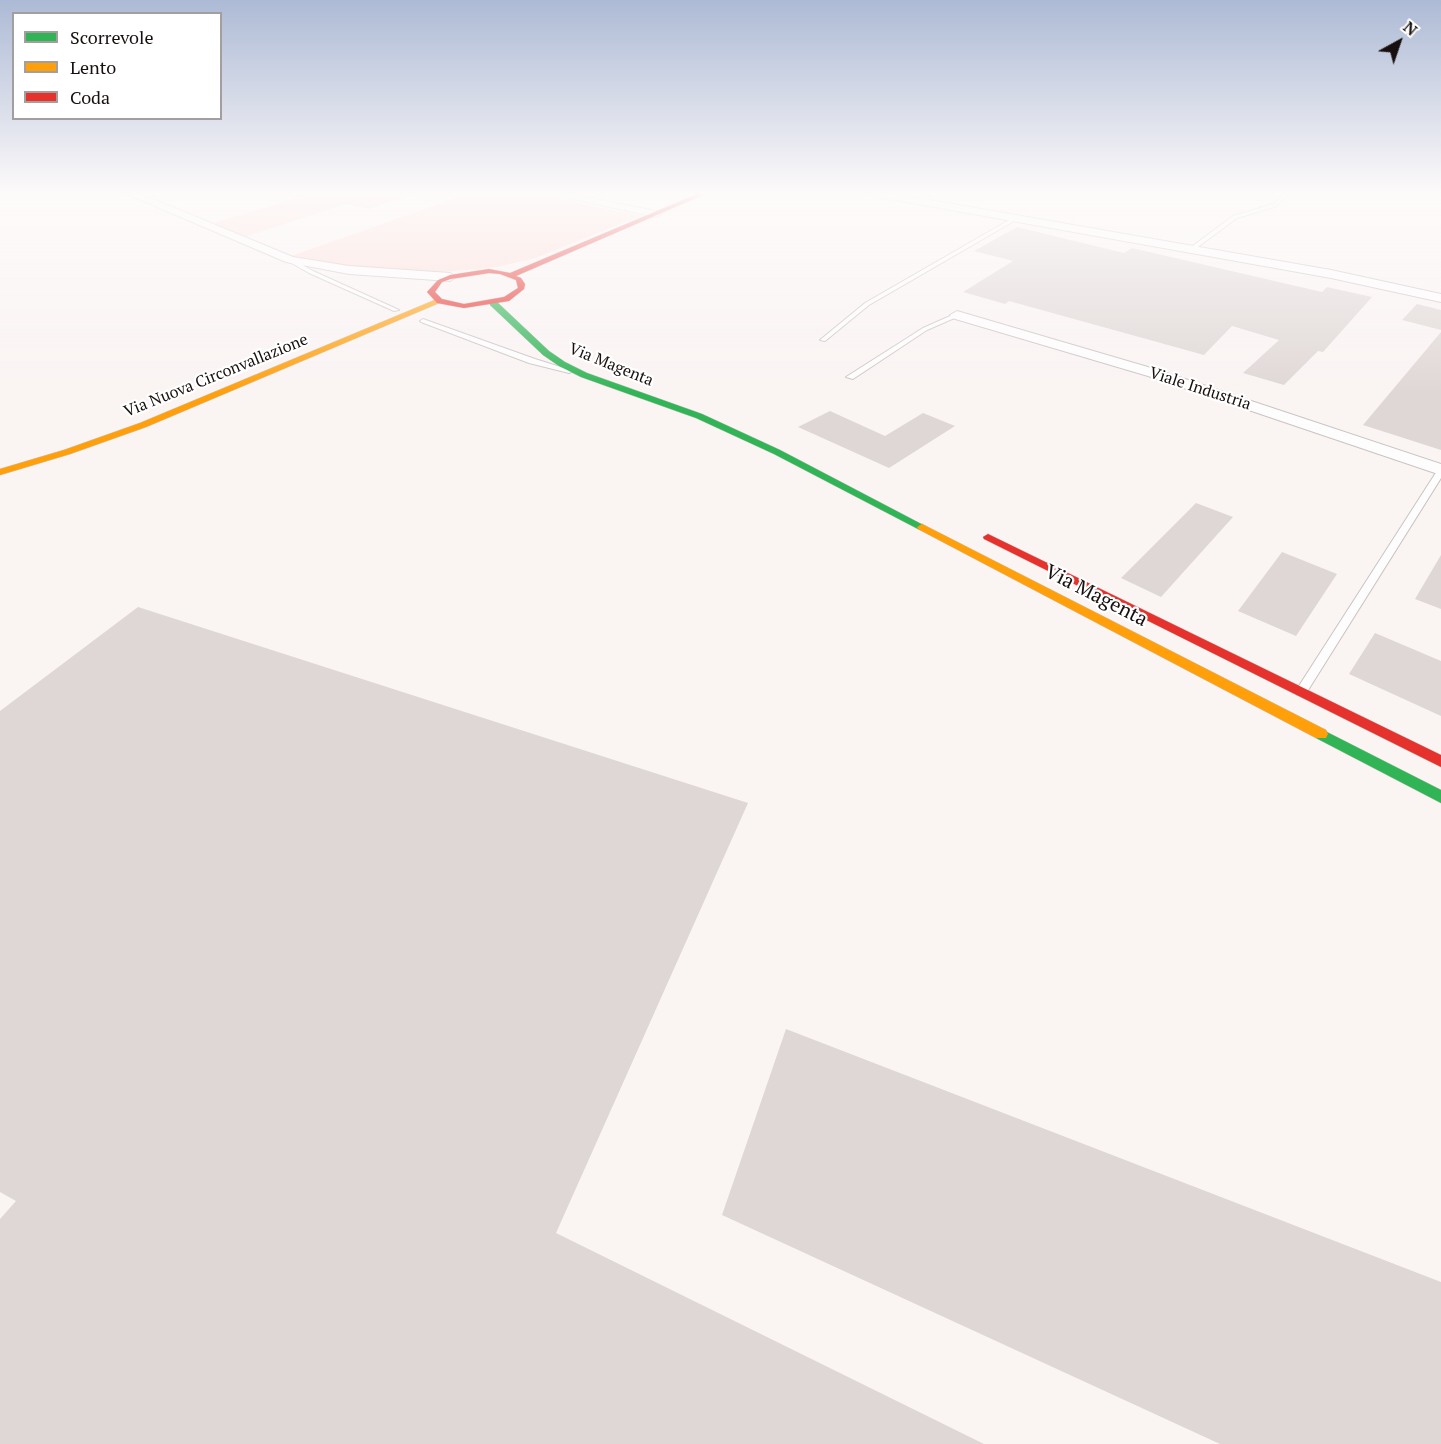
<!DOCTYPE html>
<style>
body{margin:0}
#map{position:relative;width:1441px;height:1444px;overflow:hidden;background:#faf4f3;font-family:"PT Serif",serif}
canvas{display:block}
.legend{position:absolute;left:12px;top:12px;width:210px;height:108px;box-sizing:border-box;background:#fff;border:2px solid #a39f9f;margin:0;padding:8px 10px;list-style:none;font-size:18px;color:#18100e}
.legend li{display:flex;align-items:center;gap:12px;height:30px}
.legend b{width:30px;border:2px solid #a39f9f}
.north{position:absolute;left:1369px;top:12px;width:60px;height:60px;-webkit-text-stroke:4px #fff;paint-order:stroke;rotate:40deg;font-size:16px;font-weight:700;line-height:24px;text-align:center;color:#18100e}
.north::after{content:'';display:block;margin:auto;width:21px;height:27px;background:#18100e;clip-path:polygon(50% 0,100% 100%,50% 72%,0 100%)}
</style>
<div id="map">
<canvas width="1441" height="1444"></canvas>
<ul class="legend">
<li><b style="height:8px;background:#30b455"></b>Scorrevole</li>
<li><b style="height:8px;background:#ff9f0a"></b>Lento</li>
<li><b style="height:8px;background:#e5322d"></b>Coda</li>
</ul>
<div class="north">N</div>
</div>
<script>
const ctx = document.querySelector('canvas').getContext('2d');
ctx.lineJoin = 'round';
function fillPath(path, color) {
  ctx.fillStyle = color;
  ctx.fill(path, 'evenodd');
}
function poly(rows) {
  const path = new Path2D();
  for (const r of rows) {
    path.moveTo(r[0], r[1]);
    for (let i = 2; i < r.length; i += 2) path.lineTo(r[i], r[i + 1]);
  }
  return path;
}
function stroke(path, color, width, dash) {
  ctx.strokeStyle = color;
  ctx.lineWidth = width;
  ctx.lineCap = dash ? 'butt' : 'round';
  ctx.setLineDash(dash || []);
  ctx.stroke(path);
}
function label(font, color, halo, rows, align = 'center') {
  ctx.font = font + ' "PT Serif",serif';
  ctx.lineWidth = 4.5;
  ctx.setLineDash([]);
  ctx.textBaseline = 'middle';
  ctx.strokeStyle = halo;
  ctx.fillStyle = color;
  for (const [text, x, y, turn = 0] of rows) {
    ctx.save();
    ctx.translate(x, y);
    ctx.rotate((+turn || 0) * Math.PI / 180);
    ctx.textAlign = isNaN(turn) ? turn : align;
    if (halo) ctx.strokeText(text, 0, 0);
    ctx.fillText(text, 0, 0);
    ctx.restore();
  }
}
const green = poly([
 [317,192,420,192,369,209,346,204,244,237,214,223],
 [461,192,527,192,640,216,536,258,497,267,444,272,380,270,313,263,288,257,462,196]
]);
const building = poly([
 [1017,227,1124,253,1132,248,1322,292,1327,287,1372,297,1323,352,1318,351,1284,385,1243,373,1279,340,1232,326,1204,355,1009,301,1005,304,963,292,1013,261,974,251],
 [1417,304,1441,310,1441,330,1402,320],
 [1441,332,1441,450,1363,425],
 [830,411,885,436,923,413,955,426,889,468,798,427],
 [1196,503,1233,517,1161,597,1121,578],
 [1282,552,1337,574,1296,636,1238,611],
 [1441,555,1441,609,1415,599],
 [138,607,748,803,556,1233,984,1444,0,1444,0,1219,16,1201,0,1192,0,711],
 [1375,633,1441,661,1441,716,1349,674],
 [786,1029,1441,1282,1441,1444,1220,1444,722,1215]
]);
const lane = poly([
 [1285,192,1290,192,1277,206,1237,218,1195,249,1190,248,1233,216,1273,204,1285,192],
 [1016,216,1021,217,869,305,825,341,820,340,865,303,1016,216],
 [288,259,292,259,313,271,399,310,394,311,309,273,288,261,288,259],
 [957,313,960,315,959,316,927,330,853,379,846,377,923,328,957,313],
 [423,319,535,359,573,371,569,373,529,363,421,322,420,321,423,319],
 [1441,468,1441,478,1305,695,1297,695,1295,692,1297,689,1437,471,1441,468]
]);
const street = poly([
 [122,192,136,192,293,257,349,266,450,273,456,277,450,281,349,274,286,262,122,192],
 [540,192,560,192,656,211,661,214,656,217,540,192],
 [862,192,884,192,1331,270,1441,294,1441,302,1331,278,867,195,862,192],
 [957,311,1158,370,1441,464,1441,475,1148,376,952,318,950,315,957,311]
]);
const fast = poly([
 [490,301,496,301,549,351,565,362,587,373,702,414,780,450,927,527,922,530,918,529,774,454,696,418,581,377,559,366,543,355,490,305,490,301],
 [1321,729,1441,790,1441,803,1316,738,1314,734,1316,730,1321,729]
]);
const slow = poly([
 [437,299,444,301,146,427,70,454,0,475,0,469,64,450,140,423,437,299],
 [922,524,1326,730,1328,734,1326,738,1316,738,918,529,917,527,922,524]
]);
const jam = poly([
 [702,192,710,192,516,276,521,278,525,284,524,289,509,301,464,308,437,303,427,292,438,280,450,275,489,269,510,273,702,192],
 [489,273,500,274,516,280,518,288,504,297,464,304,442,299,435,292,442,282,451,279,489,273],
 [988,534,1441,755,1441,767,984,539,983,537,988,534]
]);
const farStreetnames = [
 ["Via Magenta",611,365,22],
 ["Via Nuova Circonvallazione",216,376,-22],
 ["Viale Industria",1200,389,18]
];
const streetNames = [
 ["Via Magenta",1096,596,27]
];
fillPath(green, '#fcdcd5');
fillPath(building, '#dfd7d6');
stroke(lane, '#cbc3c2', 2);
stroke(street, '#cbc3c2', 2);
stroke(fast, '#cbc3c2', 1);
stroke(slow, '#cbc3c2', 1);
stroke(jam, '#cbc3c2', 1);
fillPath(lane, '#fefdfd');
fillPath(street, '#fefdfd');
fillPath(fast, '#30b455');
fillPath(slow, '#ff9f0a');
fillPath(jam, '#e5322d');
const sky = ctx.createLinearGradient(0, 0, 0, 394);
sky.addColorStop(0, '#adbad5');
sky.addColorStop(0.49, '#fdfafa');
sky.addColorStop(1, '#fdfafa00');
ctx.fillStyle = sky;
ctx.fillRect(0, 0, 1441, 394);
label('16px', '#18100e', '#fff', farStreetnames);
label('20px', '#18100e', '#fff', streetNames);
</script>
